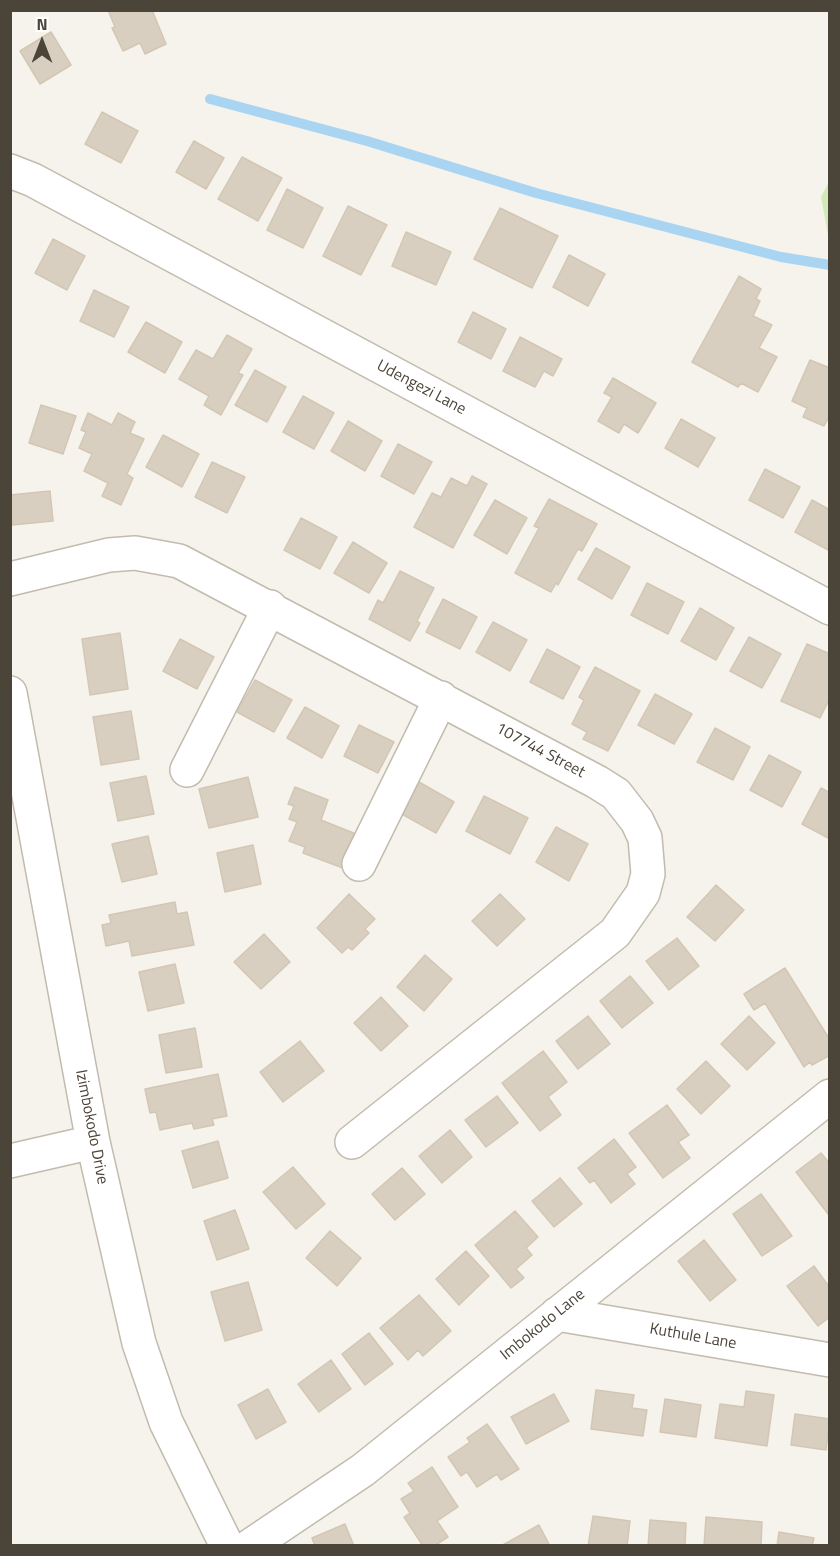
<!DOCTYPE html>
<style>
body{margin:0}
#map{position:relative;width:840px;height:1556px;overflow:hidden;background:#f6f3ec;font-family:"Titillium Web",sans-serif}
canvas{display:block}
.frame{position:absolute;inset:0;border:12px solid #4b4439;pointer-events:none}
.north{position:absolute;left:12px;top:12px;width:60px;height:60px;-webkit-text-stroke:4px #fff;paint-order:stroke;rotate:0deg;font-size:16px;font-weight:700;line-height:24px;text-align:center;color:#4b4439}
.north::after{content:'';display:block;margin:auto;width:21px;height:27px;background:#4b4439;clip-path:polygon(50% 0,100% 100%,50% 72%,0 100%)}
</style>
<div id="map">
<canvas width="840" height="1556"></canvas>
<div class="frame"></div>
<div class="north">N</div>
</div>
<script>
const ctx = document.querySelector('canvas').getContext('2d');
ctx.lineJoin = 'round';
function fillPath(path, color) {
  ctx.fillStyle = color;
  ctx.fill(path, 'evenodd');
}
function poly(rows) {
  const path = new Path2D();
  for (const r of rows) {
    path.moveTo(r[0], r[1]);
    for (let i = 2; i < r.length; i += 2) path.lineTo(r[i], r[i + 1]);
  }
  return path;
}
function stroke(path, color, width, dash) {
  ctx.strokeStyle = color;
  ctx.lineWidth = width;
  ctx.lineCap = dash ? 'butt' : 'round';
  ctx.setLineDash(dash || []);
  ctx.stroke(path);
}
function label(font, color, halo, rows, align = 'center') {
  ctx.font = font + ' "Titillium Web",sans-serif';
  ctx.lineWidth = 5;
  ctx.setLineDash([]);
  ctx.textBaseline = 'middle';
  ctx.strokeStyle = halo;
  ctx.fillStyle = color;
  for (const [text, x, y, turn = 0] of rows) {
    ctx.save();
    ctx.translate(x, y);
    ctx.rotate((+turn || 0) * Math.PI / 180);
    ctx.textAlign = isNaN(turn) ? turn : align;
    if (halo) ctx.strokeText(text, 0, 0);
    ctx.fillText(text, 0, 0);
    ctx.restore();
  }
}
const green = poly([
 [829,182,829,240,821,197]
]);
const stream = poly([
 [210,99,367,141,536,193,781,257,830,265]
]);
const building = poly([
 [108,10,152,10,166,44,145,54,140,43,123,51,112,28,115,27,108,10],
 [51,32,71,65,40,84,20,51,51,32],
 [102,112,138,131,121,163,85,144,102,112],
 [194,141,224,158,206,189,176,172,194,141],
 [242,157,282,178,258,221,218,199,242,157],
 [287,189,323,208,303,248,267,230,287,189],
 [348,206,387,225,361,275,323,256,348,206],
 [500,208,558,236,532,288,474,259,500,208],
 [406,232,451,252,436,285,392,266,406,232],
 [53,239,85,256,67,290,35,273,53,239],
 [569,255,605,274,588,306,553,287,569,255],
 [739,276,761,289,756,299,760,301,753,316,772,325,759,348,777,357,758,392,741,383,738,387,692,362,739,276],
 [94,290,129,307,114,337,80,321,94,290],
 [473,312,506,329,491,359,458,342,473,312],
 [146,322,182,342,165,373,128,352,146,322],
 [227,335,252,349,238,373,243,375,221,415,204,405,209,396,179,379,196,350,213,359,227,335],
 [520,337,562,359,553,376,544,371,535,387,503,371,520,337],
 [810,360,830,368,830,415,824,426,803,417,807,408,792,401,810,360],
 [255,370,286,387,267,422,235,405,255,370],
 [613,378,656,403,638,433,624,424,619,433,598,421,612,397,604,393,613,378],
 [303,396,334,413,314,449,283,432,303,396],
 [41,405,76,416,63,454,29,443,41,405],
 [88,413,112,425,118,413,135,422,130,433,144,439,127,474,133,478,121,505,102,496,108,483,84,471,92,454,79,448,86,432,81,430,88,413],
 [681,419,715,438,698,467,665,448,681,419],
 [348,421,382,441,365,471,331,451,348,421],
 [163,435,199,454,182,487,146,467,163,435],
 [398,444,432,462,414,494,381,476,398,444],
 [212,462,245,477,227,513,195,497,212,462],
 [765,469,800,487,783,518,749,500,765,469],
 [472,476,487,484,453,548,414,527,432,493,441,497,451,478,467,486,472,476],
 [50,491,53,521,12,525,10,495,50,491],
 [549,499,597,524,582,551,578,549,558,585,556,583,551,592,515,573,539,528,534,526,549,499],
 [495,500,527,518,507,554,474,535,495,500],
 [812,500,830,510,830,551,795,532,812,500],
 [301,518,337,537,320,569,284,550,301,518],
 [353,542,387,563,369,593,334,573,353,542],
 [596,548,630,567,612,599,578,579,596,548],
 [400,571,434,588,417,621,420,623,410,641,369,619,378,600,383,603,400,571],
 [647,583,684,602,668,634,631,615,647,583],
 [443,599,477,617,460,649,426,632,443,599],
 [700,608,734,628,716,660,681,641,700,608],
 [493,622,527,640,510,671,476,652,493,622],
 [120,633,128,689,90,695,82,639,120,633],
 [749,637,781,654,762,688,730,671,749,637],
 [180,639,214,657,197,689,163,671,180,639],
 [807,644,830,654,830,698,820,718,781,701,807,644],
 [547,649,580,667,563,699,530,682,547,649],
 [595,667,640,691,608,751,583,739,587,732,572,724,584,700,579,697,595,667],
 [255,680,292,700,274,732,237,712,255,680],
 [655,694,692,714,674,744,638,725,655,694],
 [305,707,339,726,322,758,287,738,305,707],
 [131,711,139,759,101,765,93,717,131,711],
 [359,725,394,742,378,773,344,756,359,725],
 [715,728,750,747,733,780,697,762,715,728],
 [769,755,801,772,782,807,750,790,769,755],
 [146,776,154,814,118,821,110,783,146,776],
 [248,777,258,817,209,828,199,789,248,777],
 [419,782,454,802,436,833,400,813,419,782],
 [295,787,328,800,321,820,361,836,348,870,303,853,305,847,289,841,297,822,289,819,294,806,288,804,295,787],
 [821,788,830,793,830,839,802,824,821,788],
 [484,796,528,818,510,854,466,831,484,796],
 [556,827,588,844,569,881,536,862,556,827],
 [148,836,157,874,122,882,112,844,148,836],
 [253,845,261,884,225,892,217,853,253,845],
 [716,885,744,910,715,941,687,917,716,885],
 [349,894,375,919,365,929,369,933,352,950,348,947,342,953,317,928,349,894],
 [500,894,525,919,497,946,472,921,500,894],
 [175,902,177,914,187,912,194,945,132,956,129,941,106,946,102,925,111,923,109,915,175,902],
 [264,934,290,962,261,989,234,962,264,934],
 [677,938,699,966,669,990,646,961,677,938],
 [425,955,452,979,424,1011,397,987,425,955],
 [175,964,184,1003,148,1011,139,972,175,964],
 [785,968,830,1040,830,1055,812,1065,810,1062,804,1067,765,1003,754,1010,744,994,785,968],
 [630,976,653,1003,622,1028,600,1001,630,976],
 [381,997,408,1026,381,1051,354,1023,381,997],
 [588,1016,610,1044,578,1069,556,1041,588,1016],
 [749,1016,775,1043,747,1070,721,1044,749,1016],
 [195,1028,202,1067,166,1073,159,1035,195,1028],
 [300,1041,324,1071,283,1102,260,1072,300,1041],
 [543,1051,567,1082,548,1097,561,1115,540,1131,502,1083,543,1051],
 [706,1061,730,1086,701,1114,677,1089,706,1061],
 [218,1074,227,1116,212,1119,214,1125,194,1129,192,1123,160,1130,156,1112,150,1113,145,1089,218,1074],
 [497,1096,518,1123,486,1147,465,1120,497,1096],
 [667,1105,689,1135,678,1142,690,1158,663,1178,629,1133,667,1105],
 [450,1130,472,1157,442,1183,419,1156,450,1130],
 [614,1139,636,1167,627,1174,635,1184,611,1203,594,1180,590,1183,578,1168,614,1139],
 [218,1141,228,1178,193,1188,182,1151,218,1141],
 [821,1153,830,1164,828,1214,796,1172,821,1153],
 [293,1167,325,1204,296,1229,263,1192,293,1167],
 [402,1168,425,1194,395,1220,372,1194,402,1168],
 [560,1178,582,1204,554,1227,532,1201,560,1178],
 [761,1194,792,1236,762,1256,733,1214,761,1194],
 [235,1210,249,1249,217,1260,204,1221,235,1210],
 [515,1211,538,1237,526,1248,532,1255,516,1269,524,1278,511,1288,475,1245,515,1211],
 [330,1231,361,1258,337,1286,306,1258,330,1231],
 [704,1240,736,1280,710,1301,678,1261,704,1240],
 [466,1251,489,1276,459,1305,436,1279,466,1251],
 [814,1266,830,1288,830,1317,818,1326,787,1286,814,1266],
 [248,1282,262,1330,225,1341,211,1292,248,1282],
 [419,1295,451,1331,423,1356,418,1350,408,1360,380,1328,419,1295],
 [369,1333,393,1364,365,1385,342,1354,369,1333],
 [331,1360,351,1389,319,1412,298,1384,331,1360],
 [268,1389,286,1422,256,1439,238,1405,268,1389],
 [596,1390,634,1395,632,1408,647,1410,643,1436,591,1429,596,1390],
 [746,1391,774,1395,767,1446,715,1438,720,1404,744,1407,746,1391],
 [554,1394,569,1421,526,1444,511,1417,554,1394],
 [665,1399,701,1405,696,1437,660,1432,665,1399],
 [795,1414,830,1419,826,1450,791,1445,795,1414],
 [487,1424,519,1469,501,1480,497,1474,477,1487,467,1472,461,1476,448,1457,470,1442,467,1438,487,1424],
 [432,1467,458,1507,437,1521,448,1537,434,1546,423,1546,404,1517,410,1513,401,1499,414,1491,408,1483,432,1467],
 [593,1516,630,1521,627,1546,588,1546,593,1516],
 [706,1517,762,1522,761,1546,704,1546,706,1517],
 [650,1520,686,1523,685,1546,648,1546,650,1520],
 [345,1524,354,1546,315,1546,312,1538,345,1524],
 [539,1525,550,1546,501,1546,539,1525],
 [779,1532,814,1538,812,1546,777,1546,779,1532]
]);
const minor = poly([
 [10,171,33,180,830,608],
 [10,579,109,555,135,553,179,561,597,782,616,794,637,821,645,838,648,874,643,893,615,933,352,1142],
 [10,693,93,1142,139,1343,166,1422,227,1546],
 [187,770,270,607],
 [359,864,441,698],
 [10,1161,93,1142],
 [557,1314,830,1360],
 [250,1546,363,1470,830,1096]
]);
const streetNames = [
 ["Udengezi Lane",421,388,28],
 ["107744 Street",540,751,28],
 ["Izimbokodo Drive",91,1127,79],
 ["Imbokodo Lane",543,1325,-39],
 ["Kuthule Lane",693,1337,10]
];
fillPath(green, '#d2eab5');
stroke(stream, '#a9d4f2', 10);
fillPath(building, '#d8cfc1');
stroke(building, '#d3c7b4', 1.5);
stroke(minor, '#c2bbae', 36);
stroke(minor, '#fff', 33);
label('16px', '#4b4439', '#fff', streetNames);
</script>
